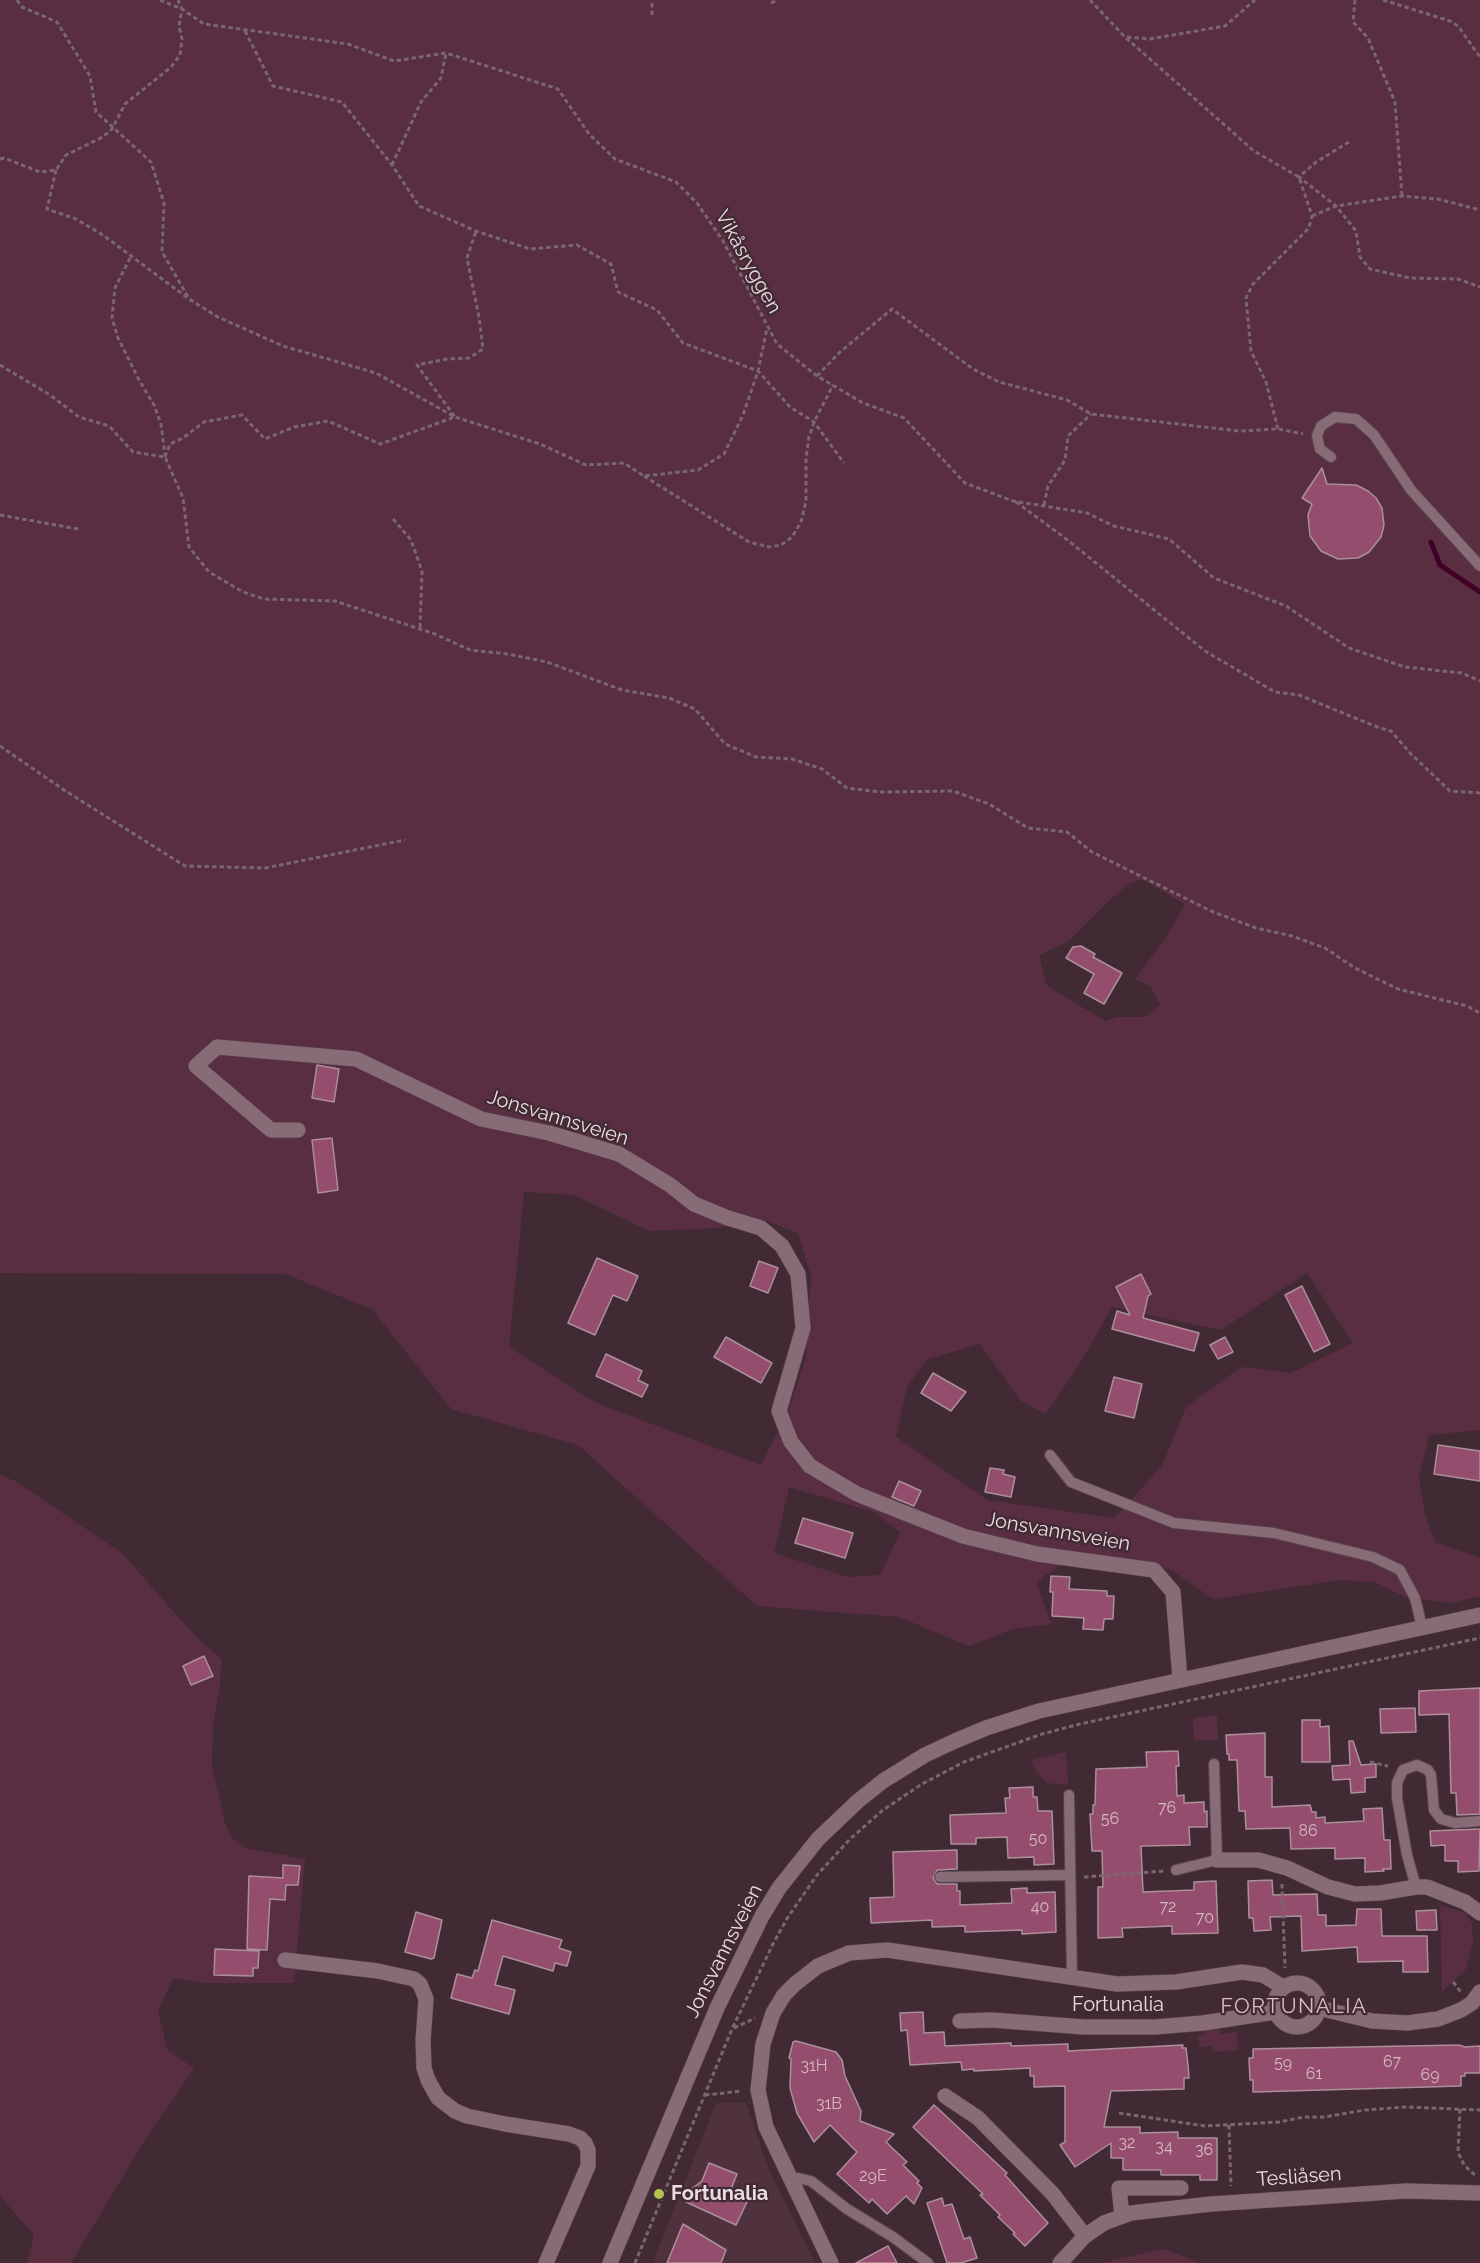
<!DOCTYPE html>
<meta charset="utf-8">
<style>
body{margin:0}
canvas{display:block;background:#412a34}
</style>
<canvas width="1480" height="2263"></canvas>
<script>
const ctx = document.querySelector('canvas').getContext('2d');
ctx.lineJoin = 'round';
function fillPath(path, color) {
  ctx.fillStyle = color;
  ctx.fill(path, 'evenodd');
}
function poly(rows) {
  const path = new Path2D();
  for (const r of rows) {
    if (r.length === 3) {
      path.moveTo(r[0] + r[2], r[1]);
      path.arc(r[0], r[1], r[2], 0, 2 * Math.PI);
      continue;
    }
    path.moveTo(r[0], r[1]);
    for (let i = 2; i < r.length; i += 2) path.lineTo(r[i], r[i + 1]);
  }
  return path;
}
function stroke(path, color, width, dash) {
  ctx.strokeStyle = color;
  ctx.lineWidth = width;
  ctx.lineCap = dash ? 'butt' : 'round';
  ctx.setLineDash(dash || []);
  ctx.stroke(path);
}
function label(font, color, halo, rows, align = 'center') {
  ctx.font = font + ' Raleway,sans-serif';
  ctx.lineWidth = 4.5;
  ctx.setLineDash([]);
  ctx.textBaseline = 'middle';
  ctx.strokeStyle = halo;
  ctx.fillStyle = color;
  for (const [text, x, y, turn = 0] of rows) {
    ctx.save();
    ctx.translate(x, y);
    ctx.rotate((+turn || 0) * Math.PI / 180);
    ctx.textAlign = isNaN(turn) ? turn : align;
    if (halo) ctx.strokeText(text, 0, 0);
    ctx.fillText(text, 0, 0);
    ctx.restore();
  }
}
const built = poly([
 [716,2103,746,2103,767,2165,815,2263,653,2263]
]);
const green = poly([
 [0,0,1480,0,1480,1432,1479,1430,1429,1435,1419,1478,1425,1515,1435,1542,1480,1558,1480,1596,1451,1603,1405,1597,1375,1582,1340,1580,1213,1599,1170,1569,1081,1552,1044,1576,1037,1584,1051,1624,1013,1629,969,1646,899,1617,757,1606,578,1445,451,1409,372,1309,285,1274,0,1273],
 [1141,879,1185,904,1165,939,1135,979,1151,987,1160,1005,1146,1017,1118,1017,1105,1021,1047,986,1039,955,1068,942,1112,898,1127,885],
 [524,1192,574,1195,649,1231,716,1228,764,1220,798,1233,811,1276,806,1358,788,1412,761,1465,596,1403,509,1347],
 [1307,1273,1353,1343,1291,1373,1241,1367,1186,1407,1162,1466,1114,1518,987,1500,896,1437,907,1386,928,1359,980,1344,1021,1401,1046,1414,1079,1365,1112,1307,1221,1330],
 [789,1487,874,1512,900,1532,880,1575,847,1577,774,1553],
 [0,1475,15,1481,122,1553,171,1609,201,1642,222,1659,219,1691,213,1724,212,1765,225,1824,232,1838,244,1848,305,1859,294,1983,205,1983,173,1978,158,2011,167,2050,194,2068,141,2146,71,2263,27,2263,34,2235,0,2196],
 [1217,1715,1218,1740,1194,1741,1193,1718],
 [1066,1752,1068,1785,1046,1783,1034,1768,1032,1760],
 [1440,1905,1465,1913,1472,1923,1473,1943,1466,1969,1442,1992],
 [1220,2020,1220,2034,1237,2032,1238,2050,1213,2052,1212,2046,1200,2047,1198,2036,1205,2035,1203,2023],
 [1164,2249,1200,2263,1101,2263]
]);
const stream = poly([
 [1431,542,1440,565,1480,592]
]);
const building = poly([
 [1322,468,1327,484,1356,485,1368,491,1376,498,1382,508,1384,525,1381,537,1369,552,1358,558,1338,559,1321,551,1310,536,1308,515,1312,504,1302,498,1322,468],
 [1081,946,1095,954,1093,957,1122,973,1104,1004,1084,993,1094,974,1066,958,1073,947,1081,946],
 [317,1065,339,1069,334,1102,312,1098,317,1065],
 [332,1138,338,1190,318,1193,312,1140,332,1138],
 [597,1258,638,1276,627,1301,613,1295,595,1335,568,1323,597,1258],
 [759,1261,778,1268,768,1293,750,1286,759,1261],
 [1141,1274,1151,1294,1148,1296,1143,1318,1199,1333,1194,1351,1112,1329,1117,1311,1130,1315,1116,1287,1141,1274],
 [1302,1286,1330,1344,1314,1352,1285,1295,1302,1286],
 [726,1337,772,1363,761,1383,714,1357,726,1337],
 [1225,1337,1233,1352,1218,1359,1210,1345,1225,1337],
 [606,1354,642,1371,638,1380,648,1385,642,1397,596,1376,606,1354],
 [933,1373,966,1392,951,1411,921,1393,933,1373],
 [1114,1377,1142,1384,1134,1418,1105,1411,1114,1377],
 [1438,1445,1480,1451,1480,1481,1434,1474,1438,1445],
 [990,1468,1004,1470,1003,1474,1015,1477,1011,1497,985,1492,990,1468],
 [899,1481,921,1491,914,1506,892,1497,899,1481],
 [803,1518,853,1533,845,1558,795,1543,803,1518],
 [1051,1576,1070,1577,1069,1589,1107,1591,1107,1596,1114,1596,1113,1619,1104,1619,1103,1630,1083,1629,1084,1618,1052,1616,1053,1592,1050,1592,1051,1576],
 [204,1656,213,1676,191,1685,183,1666,204,1656],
 [1480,1688,1480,1814,1457,1815,1456,1793,1451,1793,1449,1714,1419,1715,1419,1691,1480,1688],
 [1415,1708,1416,1732,1381,1733,1380,1709,1415,1708],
 [1302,1720,1320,1720,1320,1727,1329,1726,1330,1762,1302,1762,1302,1720],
 [1265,1733,1265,1777,1272,1777,1272,1807,1310,1805,1312,1812,1316,1812,1316,1818,1325,1817,1325,1823,1364,1821,1363,1809,1382,1808,1384,1840,1390,1840,1391,1869,1383,1869,1384,1871,1365,1872,1365,1858,1335,1859,1335,1848,1291,1849,1290,1828,1246,1829,1245,1811,1239,1811,1237,1760,1229,1760,1229,1754,1227,1754,1226,1735,1265,1733],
 [1349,1741,1353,1741,1361,1765,1376,1764,1376,1777,1365,1778,1365,1792,1351,1793,1350,1779,1333,1780,1332,1766,1350,1765,1349,1741],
 [1178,1751,1179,1766,1176,1766,1177,1796,1184,1795,1184,1803,1204,1802,1204,1812,1207,1811,1207,1827,1189,1827,1190,1845,1141,1846,1143,1892,1194,1890,1194,1882,1216,1881,1218,1933,1172,1934,1172,1926,1122,1928,1123,1937,1098,1938,1098,1887,1103,1887,1102,1851,1092,1851,1090,1814,1093,1814,1093,1805,1095,1805,1096,1769,1147,1767,1146,1752,1178,1751],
 [1033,1787,1033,1797,1037,1797,1038,1811,1052,1811,1054,1864,1034,1865,1034,1857,1008,1858,1007,1837,976,1838,976,1844,951,1844,950,1815,1006,1813,1005,1798,1010,1798,1009,1788,1033,1787],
 [1480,1829,1479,1871,1458,1872,1458,1861,1445,1861,1445,1845,1431,1846,1430,1831,1480,1829],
 [957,1850,957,1869,937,1870,933,1878,937,1884,957,1884,957,1891,960,1891,960,1905,1012,1903,1011,1889,1027,1888,1027,1893,1055,1892,1056,1932,1022,1934,1022,1930,965,1932,965,1926,932,1927,932,1920,871,1923,870,1898,894,1897,893,1852,957,1850],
 [283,1865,300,1866,298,1885,286,1885,285,1900,270,1899,267,1950,247,1949,249,1876,283,1878,283,1865],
 [1272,1880,1273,1895,1317,1894,1318,1915,1326,1915,1326,1926,1356,1925,1357,1909,1381,1909,1382,1936,1427,1936,1428,1972,1403,1972,1403,1961,1358,1962,1357,1947,1302,1951,1301,1916,1270,1917,1271,1930,1254,1931,1253,1918,1249,1918,1248,1881,1272,1880],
 [1436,1910,1437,1930,1417,1930,1416,1911,1436,1910],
 [416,1912,442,1920,434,1958,431,1959,405,1952,416,1912],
 [492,1920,562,1940,559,1948,571,1952,567,1966,555,1963,553,1971,503,1956,495,1985,515,1990,509,2014,451,1998,457,1974,472,1978,475,1970,478,1971,492,1920],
 [215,1949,259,1951,258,1968,253,1968,253,1976,214,1975,215,1949],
 [923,2012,924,2033,944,2032,945,2046,1011,2043,1011,2046,1068,2044,1068,2051,1183,2045,1182,2048,1186,2048,1188,2065,1189,2078,1184,2078,1184,2089,1111,2091,1104,2127,1140,2127,1140,2133,1178,2132,1178,2138,1217,2138,1217,2180,1200,2180,1200,2175,1161,2175,1161,2170,1123,2170,1123,2158,1111,2158,1111,2143,1075,2167,1060,2145,1065,2142,1065,2086,1034,2087,1034,2076,1030,2076,1030,2068,974,2071,974,2069,962,2070,961,2062,910,2065,907,2030,901,2031,900,2013,923,2012],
 [796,2041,836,2052,842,2060,845,2076,861,2111,860,2121,894,2134,886,2142,907,2162,903,2165,919,2181,917,2183,922,2188,914,2204,906,2196,887,2214,872,2199,869,2203,837,2174,857,2152,830,2125,814,2142,797,2113,790,2088,791,2059,789,2058,793,2042,796,2041],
 [1459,2045,1465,2047,1480,2046,1480,2073,1465,2073,1465,2076,1461,2076,1461,2086,1253,2092,1253,2080,1250,2080,1249,2058,1253,2058,1253,2049,1459,2045],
 [934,2105,1007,2173,1005,2175,1048,2223,1025,2246,1013,2234,1015,2233,998,2217,1000,2215,980,2195,983,2194,913,2127,934,2105],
 [709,2163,737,2174,731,2189,748,2200,736,2225,686,2202,690,2190,702,2181,709,2163],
 [942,2198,944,2206,952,2204,964,2239,970,2237,977,2258,961,2263,947,2263,927,2203,942,2198],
 [683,2224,726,2250,721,2263,667,2263,683,2224],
 [888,2246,897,2263,856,2263,888,2246]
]);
const path = poly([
 [17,0,22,7,57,22,90,76,96,112,151,162,164,203,162,252,188,297],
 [160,0,182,9,204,24,348,44,394,61,446,53,558,89,589,134,615,159,676,182,697,203,723,241,777,344,817,376,863,403,904,418,965,483,1013,501,1087,513,1114,526,1169,539,1214,578,1286,606,1349,648,1405,667,1462,673,1480,681],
 [1090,0,1125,37,1254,151,1299,177,1312,216,1309,228,1253,284,1246,298,1251,351,1266,382,1278,429],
 [1355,0,1353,22,1368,38,1395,102,1402,196],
 [1383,0,1450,21,1458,26,1480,57],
 [771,3,778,0],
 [652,15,652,0],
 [245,31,273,86,342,102,392,165,419,206,476,231,530,249,577,245,611,264,618,292,657,310,683,343,758,371,790,407,814,422,844,463],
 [1127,37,1150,39,1225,26,1255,0],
 [1349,142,1316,162,1299,177,1336,206,1356,231,1360,257,1370,269,1410,278,1458,279,1480,287],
 [0,159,4,158,40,172,56,170,66,155,103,137,112,129,125,104,171,67,180,55,182,39,179,26,182,9,178,0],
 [392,165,421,102,441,78,446,53],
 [56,170,47,209,76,219,103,235,189,299,218,317,283,346,376,373,455,417,540,444,586,465,624,463,644,476,698,470,724,454,743,415,758,371,767,328],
 [1312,216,1336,206,1402,196,1438,199,1480,210],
 [130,258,115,288,112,318,118,338,139,380,154,405,161,424,165,455],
 [0,365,50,395,79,417,109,426,133,452,165,457,183,498,189,547,209,572,243,592,264,599,335,601,435,634,470,650,507,654,547,662,622,690,669,698,695,709,725,744,756,757,792,759,822,769,847,788,881,792,953,791,989,804,1028,828,1067,832,1092,852,1211,911,1256,928,1292,936,1325,948,1355,968,1398,989,1467,1006,1480,1013],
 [817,376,840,352,892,309,973,369,999,382,1067,400,1091,414,1239,431,1278,429,1303,434],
 [165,457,170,444,183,438,204,422,242,415,265,439,294,427,328,421,380,444,455,417,417,365,447,359,469,358,483,349,479,317,467,258,476,231],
 [644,476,749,542,769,547,781,545,792,537,801,522,806,501,806,459,809,437,814,422,833,385],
 [1016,502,1065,538,1205,651,1275,692,1299,695,1377,727,1391,731,1411,754,1450,791,1480,793],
 [1044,505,1048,486,1065,460,1068,436,1091,414],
 [0,515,78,529],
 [393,519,411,540,422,571,420,629],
 [0,746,64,790,185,866,265,868,405,840],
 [1370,1762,1388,1766],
 [1084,1877,1164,1871],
 [1282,1884,1285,1968],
 [1453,1982,1461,1992],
 [734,2028,755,2018],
 [705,2095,742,2091],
 [1460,2109,1458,2152,1464,2165,1476,2176],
 [1119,2113,1205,2126,1279,2122,1304,2117,1324,2117,1365,2110,1406,2107,1480,2110],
 [1229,2125,1231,2186],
 [635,2263,732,2029,774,1942,788,1917,817,1875,850,1839,883,1810,922,1784,964,1762,1042,1734,1080,1724,1480,1638]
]);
const lane = poly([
 [1331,457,1320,449,1317,436,1321,426,1335,417,1356,419,1374,435,1411,490,1480,566],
 [1050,1455,1071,1482,1174,1523,1274,1533,1373,1557,1400,1570,1415,1598,1422,1627],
 [1069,1795,1072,1978],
 [1176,1870,1217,1860,1214,1764],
 [940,1877,1070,1875],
 [1416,1887,1407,1855,1397,1798,1397,1783,1403,1770,1417,1765,1428,1770,1431,1775,1434,1810,1441,1819,1455,1823,1480,1821],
 [792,2182,798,2178,811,2181,847,2209,893,2237,928,2263]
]);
const street = poly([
 [298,1130,271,1130,196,1066,217,1047,356,1059,481,1119,549,1133,619,1154,670,1185,694,1204,728,1218,761,1228,782,1246,798,1274,803,1328,779,1411,791,1442,810,1466,857,1494,963,1536,1037,1554,1154,1570,1173,1592,1180,1679],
 [1217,1860,1258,1860,1269,1863,1287,1868,1328,1887,1355,1894,1380,1893,1416,1887,1427,1887,1465,1902,1480,1913],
 [285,1960,378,1971,414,1979,420,1984,426,1999,423,2041,424,2068,428,2080,438,2098,455,2111,467,2116,505,2124,569,2134,580,2138,585,2143,588,2150,588,2166,546,2263],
 [1297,2005,22],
 [1319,2008,1372,2021,1407,2023,1438,2019,1461,2010,1472,2003,1480,1992],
 [960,2021,992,2020,1084,2027,1155,2027,1203,2023,1275,2012],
 [945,2096,978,2118,1052,2193,1085,2236],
 [1122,2216,1119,2188,1181,2188],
 [831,2263,766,2127,758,2090,763,2044,773,2013,784,1995,795,1984,818,1966,849,1953,887,1950,1117,1984,1176,1982,1242,1972,1263,1975,1283,1987],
 [1060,2263,1085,2236,1104,2223,1131,2213,1211,2204,1406,2191,1480,2193]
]);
const secondary = poly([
 [610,2263,717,2008,762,1916,779,1888,818,1839,858,1801,883,1781,925,1755,955,1741,986,1728,1039,1711,1480,1615]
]);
const markers = [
 [659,2194,6,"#b3c24b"]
];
const numberNames = [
 ["76",1167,1808],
 ["56",1110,1819],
 ["86",1308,1831],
 ["50",1038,1839],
 ["40",1040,1907],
 ["72",1168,1907],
 ["70",1205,1918],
 ["67",1392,2062],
 ["59",1283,2063],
 ["31H",814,2066],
 ["61",1314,2074],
 ["69",1430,2075],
 ["31B",829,2104],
 ["32",1127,2143],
 ["34",1164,2147],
 ["36",1204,2150],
 ["29E",873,2176]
];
const streetNames = [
 ["Vikåsryggen",748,262,61],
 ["Jonsvannsveien",558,1118,17],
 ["Jonsvannsveien",1058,1532,10],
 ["Jonsvannsveien",724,1951,-63],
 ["Fortunalia",1118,2005],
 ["Tesliåsen",1299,2177,-4]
];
const poiNames = [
 ["Fortunalia",671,2194]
];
const neighbourhoodNames = [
 ["FORTUNALIA",1294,2007]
];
fillPath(built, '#4f323e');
fillPath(green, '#582e40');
stroke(stream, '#410025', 5);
fillPath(building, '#944d6d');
stroke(building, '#ab909a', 1.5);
stroke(lane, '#5a464e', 12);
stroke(street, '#5a464e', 16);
stroke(secondary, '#5a464e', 16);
stroke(path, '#7a666e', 3, [4.5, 3]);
stroke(lane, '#876c77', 10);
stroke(street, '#876c77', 15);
stroke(secondary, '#876c77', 15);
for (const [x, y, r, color] of markers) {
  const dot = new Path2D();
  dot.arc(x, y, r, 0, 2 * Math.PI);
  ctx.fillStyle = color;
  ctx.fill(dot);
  stroke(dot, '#412a34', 2);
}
label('16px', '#d4b8c4', null, numberNames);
label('20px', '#eadbe1', '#412a34', streetNames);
label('bold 20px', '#eadbe1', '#412a34', poiNames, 'left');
ctx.letterSpacing = '1.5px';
label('21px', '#d9bcc7', '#412a34', neighbourhoodNames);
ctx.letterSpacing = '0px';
</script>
